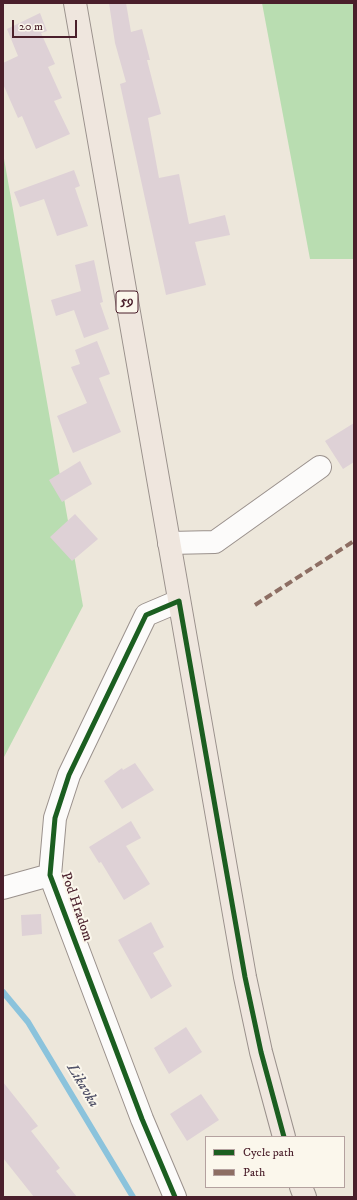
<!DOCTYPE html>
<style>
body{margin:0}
#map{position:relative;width:357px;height:1200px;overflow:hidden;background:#ede7db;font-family:"IM FELL DW Pica",serif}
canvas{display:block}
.frame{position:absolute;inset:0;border:4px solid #4a1f2b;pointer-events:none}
.legend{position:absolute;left:205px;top:1136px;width:140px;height:52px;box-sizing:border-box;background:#fbf7ec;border:1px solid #b4a19f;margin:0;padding:5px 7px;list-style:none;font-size:12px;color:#4a1f2b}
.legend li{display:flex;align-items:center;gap:8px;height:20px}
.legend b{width:20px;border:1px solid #b4a19f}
.scale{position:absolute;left:12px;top:20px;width:65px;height:18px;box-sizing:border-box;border:2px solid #4a1f2b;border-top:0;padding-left:5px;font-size:12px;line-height:14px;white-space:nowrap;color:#4a1f2b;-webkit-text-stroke:3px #fbf7ec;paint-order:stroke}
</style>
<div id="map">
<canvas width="357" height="1200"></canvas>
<div class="frame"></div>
<ul class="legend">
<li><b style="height:5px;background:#1b5e20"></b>Cycle path</li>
<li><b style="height:5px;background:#8d6e63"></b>Path</li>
</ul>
<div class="scale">20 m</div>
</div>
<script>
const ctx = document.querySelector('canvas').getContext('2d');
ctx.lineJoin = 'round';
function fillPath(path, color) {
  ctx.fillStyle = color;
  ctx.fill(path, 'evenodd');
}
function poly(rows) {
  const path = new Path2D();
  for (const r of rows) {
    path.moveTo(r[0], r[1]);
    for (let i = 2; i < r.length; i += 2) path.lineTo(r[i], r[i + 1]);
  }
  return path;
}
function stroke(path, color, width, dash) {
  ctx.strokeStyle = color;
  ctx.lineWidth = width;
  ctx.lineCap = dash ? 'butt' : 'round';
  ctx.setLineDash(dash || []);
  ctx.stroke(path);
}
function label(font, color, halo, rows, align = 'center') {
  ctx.font = font + ' "IM FELL DW Pica",serif';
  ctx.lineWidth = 4;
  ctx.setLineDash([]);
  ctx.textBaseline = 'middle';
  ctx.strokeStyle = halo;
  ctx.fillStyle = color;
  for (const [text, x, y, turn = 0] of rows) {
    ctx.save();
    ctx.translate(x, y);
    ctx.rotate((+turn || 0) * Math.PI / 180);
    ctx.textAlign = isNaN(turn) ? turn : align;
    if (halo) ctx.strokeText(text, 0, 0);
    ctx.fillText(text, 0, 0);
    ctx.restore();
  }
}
const green = poly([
 [262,3,354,3,354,259,310,259],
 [3,153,83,606,3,759]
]);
const stream = poly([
 [3,992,28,1022,133,1197]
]);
const building = poly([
 [109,3,126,3,131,32,142,29,150,60,147,60,161,114,148,118,159,178,179,174,189,224,225,215,230,235,195,242,206,285,166,295,120,84,126,82,115,43],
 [40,13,47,31,41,33,55,64,48,67,62,98,54,101,70,134,36,149,22,116,18,118,3,84,3,63,18,56,7,29],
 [74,170,80,186,75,188,88,226,57,236,44,199,20,207,14,192],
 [94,260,103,302,100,303,109,329,84,338,74,310,56,316,51,300,81,291,75,265],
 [97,341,110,374,99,378,121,432,73,453,57,416,87,403,71,367,80,364,75,350],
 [354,423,354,462,343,469,325,441],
 [80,461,92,484,62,502,49,480],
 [75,514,98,539,72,561,50,537],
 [135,763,154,790,122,809,104,781,122,768,123,770],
 [131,821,141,838,126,846,150,884,124,900,101,862,99,863,89,847],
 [41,914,42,934,22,936,21,915],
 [151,922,164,947,153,953,172,986,151,999,118,940],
 [186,1027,202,1052,169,1074,154,1048],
 [3,1082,38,1126,31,1131,60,1168,56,1171,77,1197,34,1197,3,1158],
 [201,1094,219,1120,187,1141,170,1114]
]);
const minor = poly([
 [169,543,215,542,320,467],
 [3,888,50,875],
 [175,1197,142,1119,50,875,55,818,69,775,146,615,179,601]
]);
const major = poly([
 [75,3,245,977,261,1052,284,1137],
 [301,1187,305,1197]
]);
const quiet = poly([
 [255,605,354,541]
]);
const cycleway = poly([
 [175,1197,142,1119,50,875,55,818,69,775,146,615,179,601,245,977,261,1052,284,1137]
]);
const shields = [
 [127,302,22]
];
const shieldNames = [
 ["59",127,302]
];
const streetNames = [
 ["Pod Hradom",76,907,71]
];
const waterNames = [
 ["Likavka",82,1086,59]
];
fillPath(green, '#b9ddb1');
stroke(stream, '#8bc3dc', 6);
fillPath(building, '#ded1d6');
stroke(minor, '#9a918c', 24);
stroke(major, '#9a918c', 24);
stroke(minor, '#fcfbfa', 22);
stroke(major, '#efe6de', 22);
stroke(quiet, '#8d6e63', 4, [8, 4]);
stroke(cycleway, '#1b5e20', 5);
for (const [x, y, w] of shields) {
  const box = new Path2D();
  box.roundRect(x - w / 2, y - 11, w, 22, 3);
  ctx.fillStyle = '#fbf7ec';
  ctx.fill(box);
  stroke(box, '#4a1f2b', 1);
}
label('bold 13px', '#4a1f2b', null, shieldNames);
label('14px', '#4a1f2b', '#fbf7ec', streetNames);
label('italic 15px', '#525369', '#fbf7ec', waterNames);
</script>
